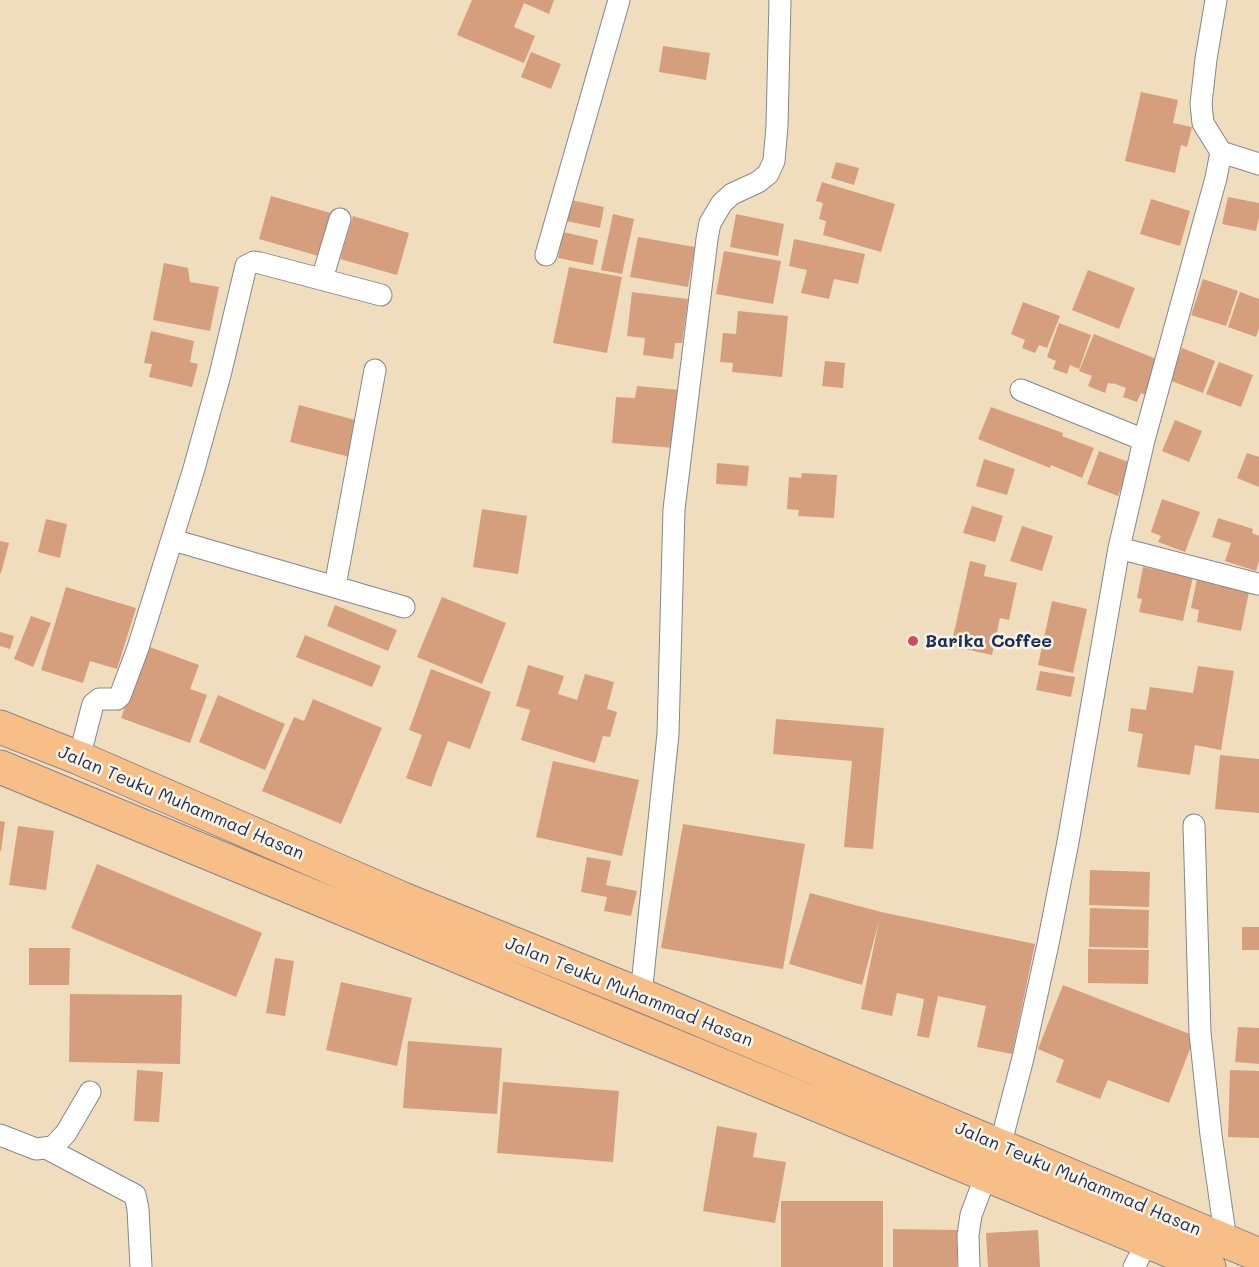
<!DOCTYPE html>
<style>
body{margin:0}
canvas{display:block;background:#f0ddbd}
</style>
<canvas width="1259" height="1267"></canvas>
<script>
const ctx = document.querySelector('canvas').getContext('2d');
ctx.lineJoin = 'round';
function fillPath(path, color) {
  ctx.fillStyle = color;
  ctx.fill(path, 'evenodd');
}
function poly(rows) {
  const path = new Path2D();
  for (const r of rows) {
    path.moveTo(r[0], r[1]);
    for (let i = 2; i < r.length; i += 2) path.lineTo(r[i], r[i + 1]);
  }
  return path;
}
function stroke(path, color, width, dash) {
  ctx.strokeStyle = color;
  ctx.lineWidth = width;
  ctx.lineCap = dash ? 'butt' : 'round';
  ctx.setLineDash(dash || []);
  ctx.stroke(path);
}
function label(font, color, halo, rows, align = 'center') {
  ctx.font = font + ' Mali,sans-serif';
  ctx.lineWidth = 5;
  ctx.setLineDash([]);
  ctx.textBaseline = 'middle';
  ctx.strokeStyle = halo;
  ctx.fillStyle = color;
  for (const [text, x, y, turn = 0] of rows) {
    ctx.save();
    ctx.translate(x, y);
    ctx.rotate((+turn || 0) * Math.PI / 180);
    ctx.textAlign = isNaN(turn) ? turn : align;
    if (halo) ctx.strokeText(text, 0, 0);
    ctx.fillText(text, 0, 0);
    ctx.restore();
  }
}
const building = poly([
 [472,0,554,0,549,14,524,3,514,27,535,36,524,63,457,35],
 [663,46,710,53,706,80,659,72],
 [531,52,561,64,551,89,521,77],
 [1141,92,1178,100,1173,123,1192,127,1187,147,1181,145,1175,173,1125,161],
 [836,162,859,168,854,185,831,178],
 [822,182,895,204,881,252,823,235,826,221,819,219,823,203,816,201],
 [271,196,334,214,322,257,259,239],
 [1228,197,1259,203,1259,217,1256,231,1222,224],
 [1151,199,1190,211,1180,246,1140,234],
 [571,200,604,207,600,228,566,221],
 [613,214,634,219,622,274,601,270],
 [736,214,784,224,778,256,730,247],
 [353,216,409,233,397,275,340,259],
 [563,232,598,240,593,265,558,258],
 [638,237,695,247,688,287,630,277],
 [794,239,865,254,858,284,834,279,829,299,801,293,807,270,789,266],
 [724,251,781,261,773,304,716,294],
 [164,263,188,268,190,282,219,287,210,331,153,320],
 [569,267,622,277,607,353,553,343],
 [1088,270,1135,288,1119,329,1072,310],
 [1203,279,1238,291,1226,326,1191,315],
 [632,292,688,299,682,343,675,343,673,359,643,355,645,338,627,336],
 [1240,292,1259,299,1259,328,1256,337,1228,327],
 [1023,302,1060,316,1047,348,1039,345,1035,353,1022,348,1025,340,1011,334],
 [738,311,788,316,782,377,732,372,733,363,720,362,723,333,736,334],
 [1059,323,1091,335,1079,369,1070,365,1067,374,1053,369,1056,361,1047,357],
 [151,331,194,341,190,362,198,364,192,387,149,377,152,364,144,363],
 [1094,334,1159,360,1145,395,1141,393,1137,402,1123,397,1126,388,1113,383,1113,384,1108,383,1105,393,1088,386,1092,376,1079,371],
 [1182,348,1215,361,1203,393,1169,380],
 [825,361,845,363,843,388,822,386],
 [1219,362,1253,375,1241,407,1206,394],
 [637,386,680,390,675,448,612,443,616,397,635,398],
 [299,405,359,421,350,457,290,442],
 [991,407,1063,433,1062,436,1094,448,1082,478,1051,465,1050,468,978,439],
 [1175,420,1202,431,1189,462,1162,451],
 [1099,451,1131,463,1118,496,1087,484],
 [1247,453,1259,457,1259,487,1237,478],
 [984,459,1015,469,1007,495,976,486],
 [717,463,749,466,747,486,716,484],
 [802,473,837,475,834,518,798,516,799,510,787,509,789,477,801,478],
 [1162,499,1200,512,1185,552,1158,542,1161,536,1151,532],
 [972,506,1003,516,995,542,963,533],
 [482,509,527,516,518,574,473,567],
 [1218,518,1253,529,1252,533,1259,536,1259,561,1256,571,1225,561,1231,543,1212,537],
 [46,519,67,524,60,558,38,552],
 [1022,526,1053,536,1042,571,1010,561],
 [0,541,9,543,1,573,0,573],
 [970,561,986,565,984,576,1017,583,1009,620,1000,618,992,655,951,646],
 [1143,567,1193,577,1183,621,1139,612,1142,599,1137,598],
 [1197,579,1216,582,1215,585,1249,592,1241,631,1197,622,1199,610,1191,608],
 [66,587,136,608,117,669,90,661,83,683,41,670],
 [442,597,506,623,482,684,417,657],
 [1052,601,1087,609,1073,673,1038,665],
 [335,605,397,630,388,651,327,626],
 [31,616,51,623,33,667,14,659],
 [0,632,14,636,10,649,0,646],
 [305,635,381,666,372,687,296,657],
 [147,646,199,665,190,689,207,695,190,743,121,718],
 [528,665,564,676,558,694,577,700,585,674,614,682,607,709,617,712,610,737,603,736,595,763,521,740,530,710,516,706],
 [1198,666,1234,671,1221,750,1195,745,1190,775,1137,767,1143,734,1128,731,1131,708,1146,710,1150,687,1193,693],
 [431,669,491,692,470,749,448,741,431,787,406,778,422,735,409,730],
 [1040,671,1075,677,1071,697,1036,690],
 [218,695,285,724,265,770,199,742],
 [313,699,382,728,341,824,262,791,294,717,304,721],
 [776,719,884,728,873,849,844,847,852,761,773,754],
 [1220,755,1259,759,1259,813,1215,809],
 [553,761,639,780,622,856,536,837],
 [0,821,5,822,1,851,0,851],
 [683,824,805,844,783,969,661,948],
 [18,826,54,831,46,890,9,885],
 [587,857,611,861,606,885,637,891,631,916,604,911,607,897,581,892],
 [97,864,262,933,236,997,71,928],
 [1090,870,1150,872,1149,907,1089,905],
 [810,893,881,912,1035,944,1012,1054,977,1047,986,1006,938,996,929,1038,917,1036,924,999,897,993,892,1016,861,1009,879,921,862,985,789,964],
 [1090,908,1149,910,1148,948,1089,947],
 [1242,927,1259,927,1259,950,1242,950],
 [29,948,70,948,69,985,29,985],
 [1088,949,1149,950,1148,984,1088,983],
 [275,958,294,961,285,1016,266,1013],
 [341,982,412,998,397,1066,326,1050],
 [1063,985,1195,1036,1169,1103,1108,1080,1100,1099,1056,1082,1064,1060,1038,1049],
 [70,994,182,995,180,1064,69,1062],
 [1238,1027,1259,1028,1259,1064,1235,1062],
 [408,1041,502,1048,497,1114,403,1108],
 [137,1070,163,1072,159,1122,134,1121],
 [1230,1070,1259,1071,1259,1138,1228,1137],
 [503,1082,619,1091,613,1162,497,1153],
 [717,1126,757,1133,753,1157,786,1162,775,1223,703,1211],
 [781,1201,883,1201,883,1267,781,1267],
 [893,1229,957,1230,957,1267,893,1267],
 [1038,1230,1040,1267,988,1267,986,1233]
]);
const street = poly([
 [1216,0,1206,59,1201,104,1203,123,1221,152],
 [546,255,619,0],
 [322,279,340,219],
 [1021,390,1144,440],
 [173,540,404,607],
 [1119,548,1258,584],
 [335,586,375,370],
 [79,758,93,704,99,699,117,699,120,696,138,648,193,472,220,375,246,266,254,262,260,263,381,295],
 [1194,825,1200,1033,1211,1135,1226,1241],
 [641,995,668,734,674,509,707,239,710,223,722,203,732,194,758,182,768,174,774,161,777,126,780,0],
 [0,1135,36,1149,53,1147,66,1133,90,1092],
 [1000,1146,1023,1058,1048,944,1068,842,1119,548,1144,440,1216,178,1221,152,1259,164],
 [48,1149,135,1195,138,1209,141,1267],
 [969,1267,968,1235,971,1215,986,1175],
 [1134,1267,1147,1242]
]);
const highway = poly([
 [0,727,79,758,403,899,641,995,1259,1255],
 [0,767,1209,1267]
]);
const markers = [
 [913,641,6,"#d1495b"]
];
const poiNames = [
 ["Barika Coffee",925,641]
];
const streetNames = [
 ["Jalan Teuku Muhammad Hasan",181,803,23],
 ["Jalan Teuku Muhammad Hasan",629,992,22],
 ["Jalan Teuku Muhammad Hasan",1078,1179,23]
];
fillPath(building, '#d59f7d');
stroke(street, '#86868e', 23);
stroke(highway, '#86868e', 35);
stroke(street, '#fff', 21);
stroke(highway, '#f7be87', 33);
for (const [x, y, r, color] of markers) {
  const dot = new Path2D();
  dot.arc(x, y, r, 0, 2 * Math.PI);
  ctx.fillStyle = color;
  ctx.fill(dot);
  stroke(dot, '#fcf5e5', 2);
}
label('bold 18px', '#1b2f5e', '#fcf5e5', poiNames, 'left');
label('18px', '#1b2f5e', '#fcf5e5', streetNames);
</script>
